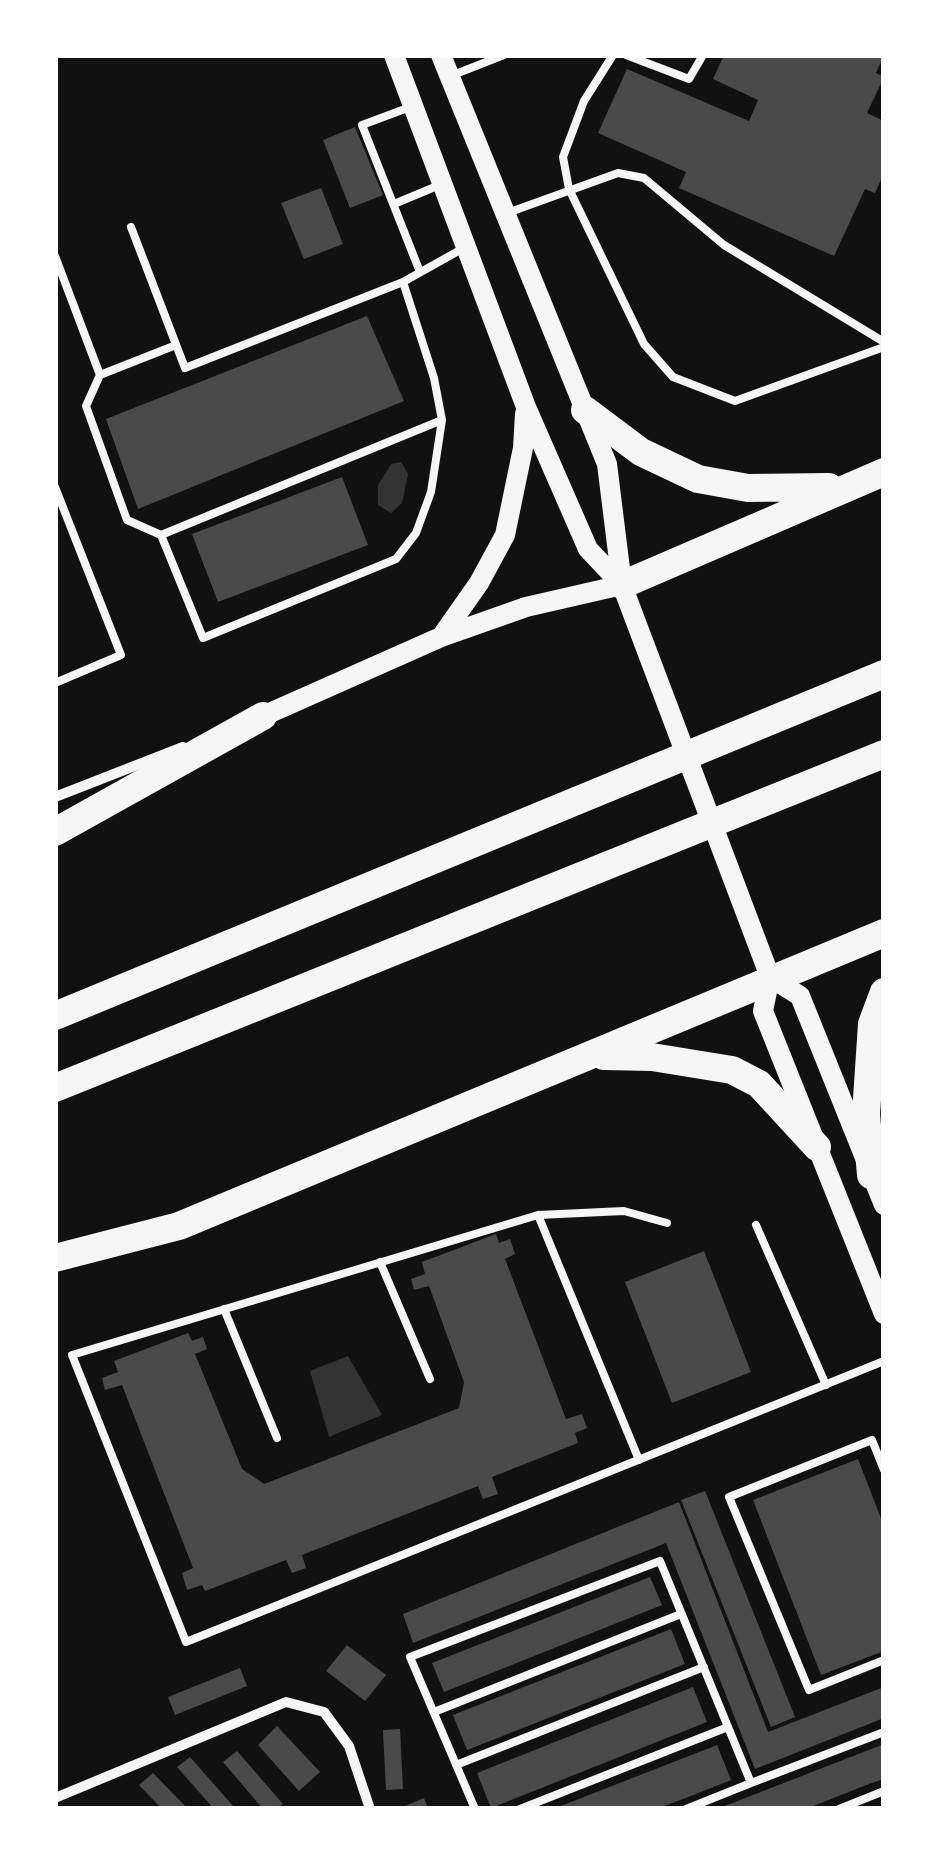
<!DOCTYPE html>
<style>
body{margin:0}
#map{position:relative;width:939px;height:1864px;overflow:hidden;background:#111;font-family:"DejaVu Sans",sans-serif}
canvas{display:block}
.frame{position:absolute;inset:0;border:58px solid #fff;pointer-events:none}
</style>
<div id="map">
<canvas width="939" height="1864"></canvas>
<div class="frame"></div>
</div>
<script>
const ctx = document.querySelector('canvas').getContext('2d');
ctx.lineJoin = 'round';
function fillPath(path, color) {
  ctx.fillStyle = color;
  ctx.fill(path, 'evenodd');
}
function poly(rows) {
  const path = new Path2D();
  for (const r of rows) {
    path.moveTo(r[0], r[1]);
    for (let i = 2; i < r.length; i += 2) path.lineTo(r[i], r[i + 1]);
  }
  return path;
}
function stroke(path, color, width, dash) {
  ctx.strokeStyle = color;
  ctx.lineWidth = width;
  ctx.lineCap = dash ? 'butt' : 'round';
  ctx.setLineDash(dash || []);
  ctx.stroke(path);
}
const water = poly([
 [401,462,408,474,402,503,391,513,378,505,378,485,391,464],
 [348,1356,382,1415,329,1437,310,1371]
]);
const building = poly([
 [724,55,884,55,876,73,884,77,867,113,884,121,884,173,875,193,865,189,834,256,679,188,686,172,598,133,627,69,749,121,758,100,713,79],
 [355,127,383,195,350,208,323,140],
 [321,188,343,244,304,259,281,203],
 [367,316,404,401,138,509,106,419],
 [342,477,368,545,218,602,192,534],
 [496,1234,499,1243,510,1239,515,1254,505,1259,566,1419,582,1414,587,1428,575,1433,578,1443,492,1477,498,1494,483,1499,478,1486,302,1555,306,1568,292,1573,286,1560,205,1591,202,1585,187,1590,182,1573,193,1568,122,1385,105,1390,102,1378,118,1372,114,1361,188,1333,192,1341,203,1337,207,1349,195,1354,242,1469,264,1484,459,1408,464,1382,429,1286,414,1290,411,1279,425,1274,422,1262],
 [704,1251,751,1372,672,1403,625,1282],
 [858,1459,884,1526,884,1651,821,1675,753,1500],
 [705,1491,795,1717,771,1727,681,1500],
 [679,1502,768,1732,884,1687,884,1718,755,1769,666,1543,413,1643,403,1614],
 [650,1577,662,1605,444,1692,432,1663],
 [671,1629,685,1664,467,1750,453,1715],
 [347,1645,386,1675,365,1701,326,1671],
 [240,1668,247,1686,175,1715,168,1697],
 [693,1687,707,1722,491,1808,477,1773],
 [277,1726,320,1772,299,1791,258,1745],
 [400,1729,403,1789,386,1790,383,1730],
 [884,1744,884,1779,869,1784,806,1809,717,1809],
 [717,1745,731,1780,691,1796,656,1809,553,1809],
 [237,1751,283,1804,277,1809,263,1809,223,1762],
 [190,1757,234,1807,232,1809,214,1809,177,1767],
 [153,1773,188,1809,162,1809,139,1785],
 [424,1798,428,1809,398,1809]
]);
const service = poly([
 [613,55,584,101,563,157,569,189,644,344,673,377,735,401,884,347],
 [626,55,689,79,703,55],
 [453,75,504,55],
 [413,106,362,125,420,272],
 [394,204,442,184],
 [510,212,618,173,644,178,724,245,884,342],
 [131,227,185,368,403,282,462,249],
 [55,256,100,375],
 [176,345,100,375,86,406,127,520,161,535,442,420,434,378,403,282],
 [55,487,121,655,55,683],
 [161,535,203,638,396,559,416,533,431,492,442,420],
 [538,1215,639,1460],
 [667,1223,624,1211,538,1215,72,1355,186,1642,884,1361],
 [756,1225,826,1385],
 [380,1262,430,1379],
 [224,1309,277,1438],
 [884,1470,872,1440,729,1497,809,1690,884,1660],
 [434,1712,681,1614],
 [456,1765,704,1667],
 [751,1783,884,1732],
 [475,1809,410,1657,660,1561,751,1783,686,1809],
 [520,1809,728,1727],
 [839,1809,884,1791]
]);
const minor = poly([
 [55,797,183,747],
 [55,1798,286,1702,324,1712,349,1746,370,1809]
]);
const secondary = poly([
 [394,55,526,407,588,549,622,585],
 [441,55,607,464,622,585,770,977,763,1011,884,1314],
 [441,637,479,583,505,535,523,448,525,414],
 [263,716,441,637,526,607,622,585],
 [770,977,800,996,884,1205]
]);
const motorway = poly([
 [585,410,641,452,698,479,748,488,829,487],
 [622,585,884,472],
 [55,832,263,716],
 [55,1016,884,674],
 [604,1056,652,1057,732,1070,759,1084,817,1147],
 [55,1088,884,754],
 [871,1175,866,1114,872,1024,884,992],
 [55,1258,179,1226,884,933]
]);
fillPath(water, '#333');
fillPath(building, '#4a4a4a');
stroke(service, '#f5f5f5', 8);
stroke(minor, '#f5f5f5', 10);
stroke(secondary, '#f5f5f5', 20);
stroke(motorway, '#f5f5f5', 28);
</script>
